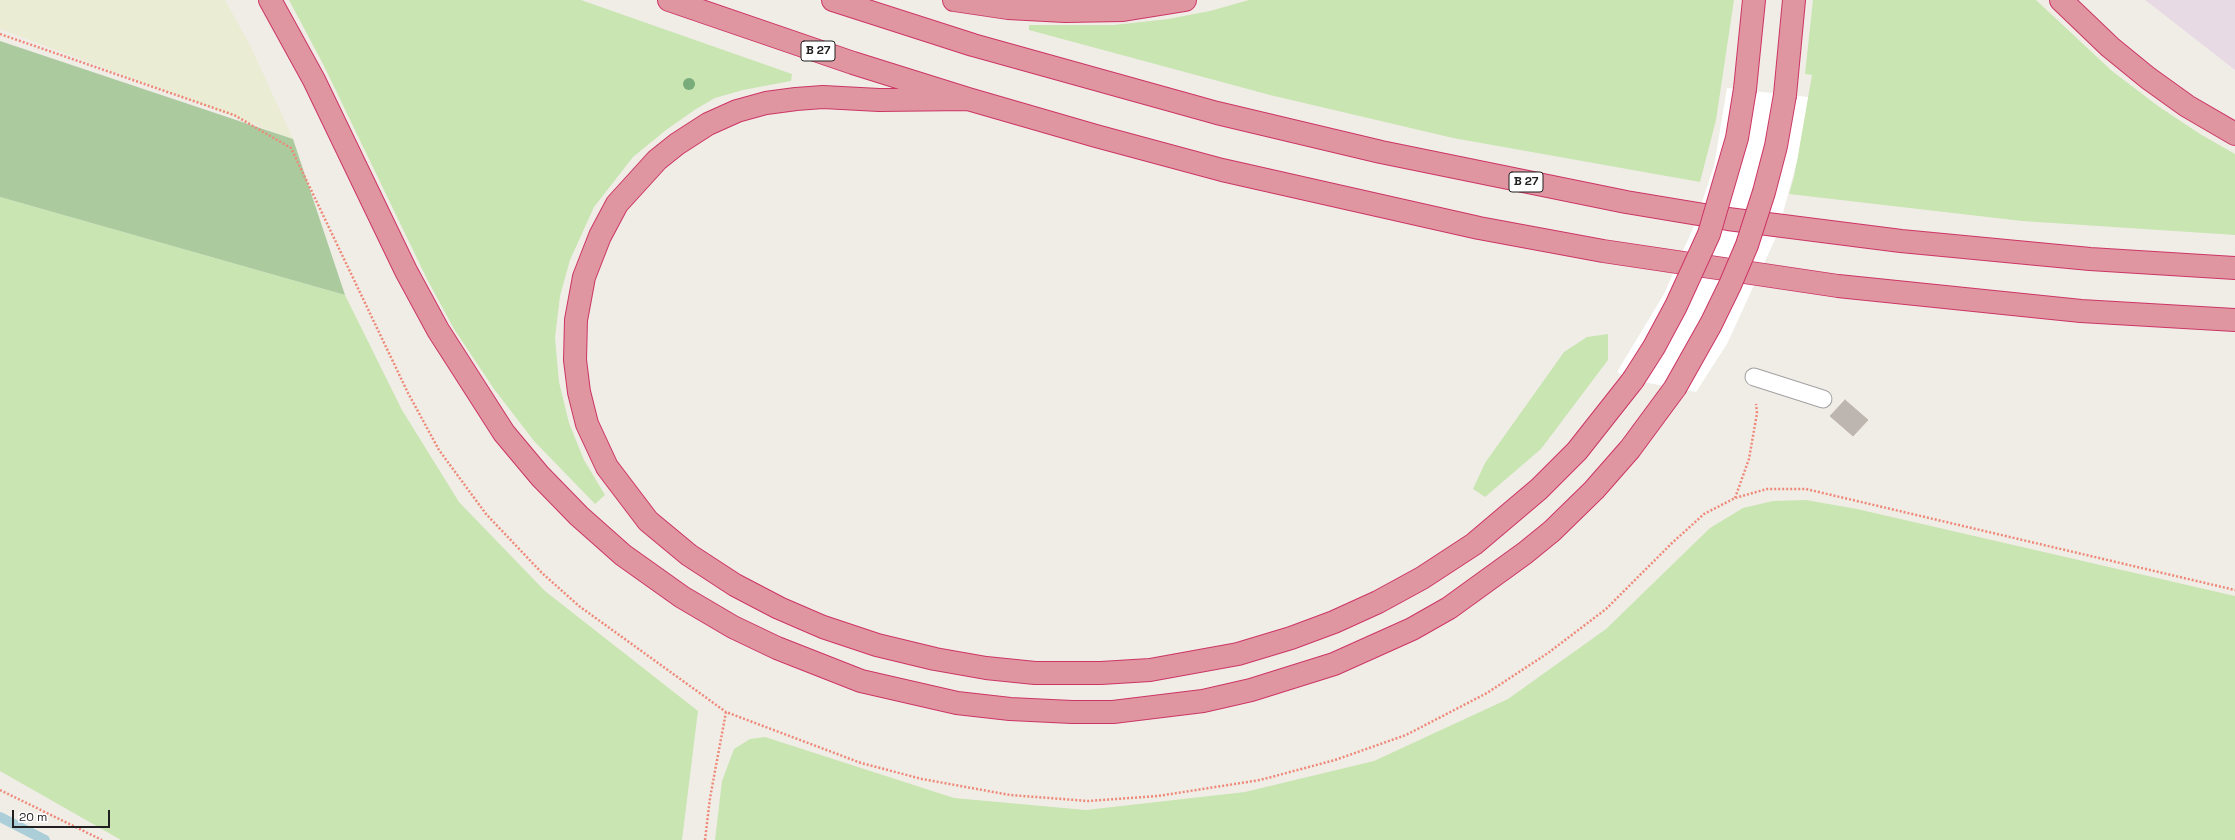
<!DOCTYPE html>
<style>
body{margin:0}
#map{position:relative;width:2235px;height:840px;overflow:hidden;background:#f0ede7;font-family:"Space Grotesk",sans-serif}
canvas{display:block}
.scale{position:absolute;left:12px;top:810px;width:98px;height:18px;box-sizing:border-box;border:2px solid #202020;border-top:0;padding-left:5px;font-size:12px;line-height:14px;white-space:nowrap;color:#202020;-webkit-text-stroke:3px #fff;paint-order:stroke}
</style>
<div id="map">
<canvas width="2235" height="840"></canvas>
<div class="scale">20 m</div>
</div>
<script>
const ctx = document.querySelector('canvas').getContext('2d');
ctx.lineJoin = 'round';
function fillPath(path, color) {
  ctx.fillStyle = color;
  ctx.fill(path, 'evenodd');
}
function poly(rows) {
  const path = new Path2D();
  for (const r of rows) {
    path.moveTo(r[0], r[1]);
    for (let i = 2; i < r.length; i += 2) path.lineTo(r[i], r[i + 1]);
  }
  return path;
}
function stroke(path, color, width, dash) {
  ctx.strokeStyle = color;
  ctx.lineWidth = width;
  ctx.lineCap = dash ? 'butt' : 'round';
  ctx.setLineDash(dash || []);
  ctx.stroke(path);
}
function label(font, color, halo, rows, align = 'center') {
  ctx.font = font + ' "Space Grotesk",sans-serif';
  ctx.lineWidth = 4;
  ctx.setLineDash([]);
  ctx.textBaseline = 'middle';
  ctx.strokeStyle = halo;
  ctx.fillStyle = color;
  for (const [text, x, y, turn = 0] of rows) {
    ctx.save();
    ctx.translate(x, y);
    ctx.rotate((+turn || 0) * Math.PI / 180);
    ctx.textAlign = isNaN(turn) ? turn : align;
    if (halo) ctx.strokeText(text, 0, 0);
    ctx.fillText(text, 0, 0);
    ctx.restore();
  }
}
const industrial = poly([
 [2145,0,2235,0,2235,70,2158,10]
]);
const farmland = poly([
 [0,0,225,0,251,47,293,139,0,29]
]);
const grass = poly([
 [289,0,581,0,792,74,791,81,743,90,715,98,696,109,666,130,633,157,594,207,570,260,560,296,555,338,559,382,569,423,584,460,605,495,595,504,534,441,494,389,454,329,427,279,323,64],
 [1249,0,1734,0,1716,120,1700,182,1453,138,1270,95,1029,30,1029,25,1114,25,1168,19,1210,11],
 [1813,0,2036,0,2112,71,2158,106,2200,134,2235,154,2235,235,2022,221,1789,194,1794,177,1812,75,1805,74],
 [0,197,345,295,402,410,459,502,545,591,698,711,682,840,121,840,0,771],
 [1608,334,1608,360,1541,449,1485,497,1473,489,1485,463,1564,352,1587,337],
 [1806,500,1857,509,2235,596,2235,840,715,840,722,781,734,749,750,739,765,737,954,798,1086,810,1245,792,1374,761,1508,699,1606,629,1710,528,1743,508,1773,501]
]);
const forest = poly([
 [0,41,293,139,345,295,0,197]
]);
const pier = poly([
 [1727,88,1808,97,1797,161,1777,235,1727,344,1696,392,1633,380,1617,372,1664,294,1694,226,1714,166]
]);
const stream = poly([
 [0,817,45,840]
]);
const building = poly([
 [1845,400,1868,420,1853,436,1830,416,1845,400]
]);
const path = poly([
 [0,34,234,115,291,148,408,393,439,450,486,514,542,573,579,606,726,712],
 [1735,498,1749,459,1757,413,1756,404],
 [0,790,102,840],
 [705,840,710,798,726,712,861,763,922,779,1010,795,1088,801,1158,796,1260,780,1335,760,1406,735,1487,693,1548,653,1606,609,1672,543,1704,514,1735,498,1767,489,1806,489,2235,590]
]);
const lane = poly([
 [1754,377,1823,399]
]);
const highway = poly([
 [270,0,314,80,406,271,438,330,504,433,540,476,579,516,623,555,682,597,733,627,777,648,861,681,957,703,1010,709,1072,712,1113,712,1203,701,1251,690,1334,664,1412,629,1449,608,1525,553,1552,531,1594,490,1630,449,1675,388],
 [669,0,853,63,968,99,1096,136,1222,170,1479,228,1603,251,1838,286,2081,311,2235,320],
 [833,0,973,45,1217,113,1381,152,1626,202,1728,219,1901,241,2090,259,2235,268],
 [954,0,1008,8,1065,11,1123,10,1185,0],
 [2061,0,2110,47,2148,78,2187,106,2235,134],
 [1745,89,1754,0],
 [1785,95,1794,0],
 [968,99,879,100,823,97,796,99,766,103,737,111,708,124,677,144,657,160,617,204,600,236,584,277,576,320,575,360,579,392,587,424,607,467,648,521,689,555,735,585,779,608,823,627,877,645,935,659,986,668,1035,673,1101,673,1150,670,1238,654,1291,638,1334,622,1378,602,1422,578,1474,544,1539,489,1577,451,1633,380]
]);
const highwayBridge = poly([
 [1633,380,1654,347,1676,306,1709,234,1737,138,1745,89],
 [1675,388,1711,324,1730,285,1747,245,1764,192,1776,146,1785,95]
]);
const trees = [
 [689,84]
];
const shields = [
 [818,51,34],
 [1526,182,34]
];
const shieldNames = [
 ["B 27",818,51],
 ["B 27",1526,182]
];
fillPath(industrial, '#e8dae5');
fillPath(farmland, '#eaecd4');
fillPath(grass, '#c9e5b2');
fillPath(forest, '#abcb9f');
fillPath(pier, '#fff');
stroke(stream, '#abced9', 10);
fillPath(building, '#bdb6b0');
stroke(building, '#c0b5aa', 1);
stroke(lane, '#a1a1a1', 19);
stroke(highway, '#cc3565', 24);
stroke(path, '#ee8979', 2.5, [2, 2]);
stroke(lane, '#fff', 17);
stroke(highway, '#e096a1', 22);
stroke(highwayBridge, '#cc3565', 24, []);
stroke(highwayBridge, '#e096a1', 22);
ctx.fillStyle = '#78ac7a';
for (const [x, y] of trees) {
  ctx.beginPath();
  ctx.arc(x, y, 6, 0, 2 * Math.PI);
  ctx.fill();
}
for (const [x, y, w] of shields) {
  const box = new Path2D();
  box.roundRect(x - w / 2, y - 10, w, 20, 3);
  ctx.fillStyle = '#fff';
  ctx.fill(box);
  stroke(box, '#202020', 1);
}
label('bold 12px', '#202020', null, shieldNames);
</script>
